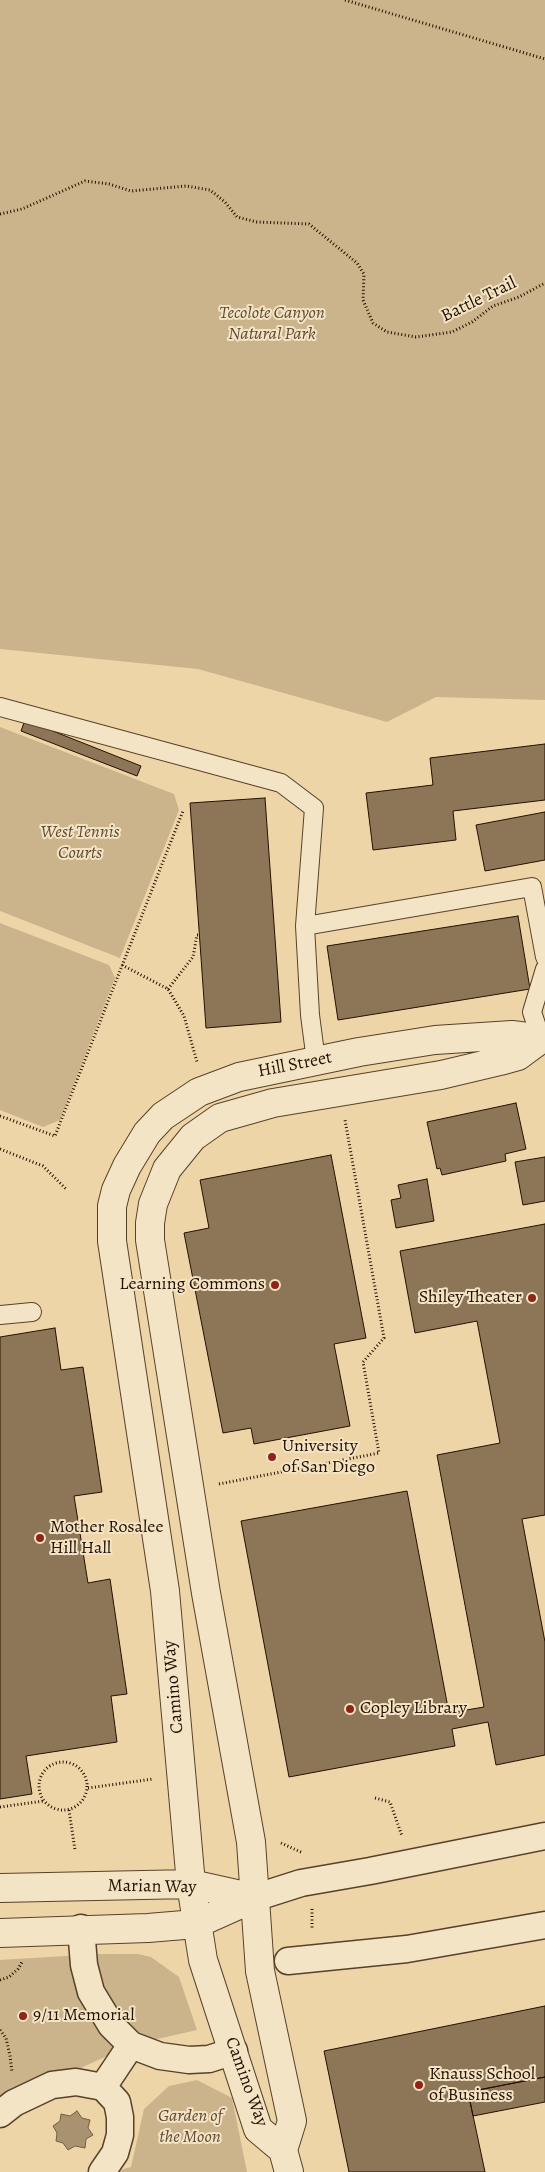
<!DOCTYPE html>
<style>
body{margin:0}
canvas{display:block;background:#edd5a8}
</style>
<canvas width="545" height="2172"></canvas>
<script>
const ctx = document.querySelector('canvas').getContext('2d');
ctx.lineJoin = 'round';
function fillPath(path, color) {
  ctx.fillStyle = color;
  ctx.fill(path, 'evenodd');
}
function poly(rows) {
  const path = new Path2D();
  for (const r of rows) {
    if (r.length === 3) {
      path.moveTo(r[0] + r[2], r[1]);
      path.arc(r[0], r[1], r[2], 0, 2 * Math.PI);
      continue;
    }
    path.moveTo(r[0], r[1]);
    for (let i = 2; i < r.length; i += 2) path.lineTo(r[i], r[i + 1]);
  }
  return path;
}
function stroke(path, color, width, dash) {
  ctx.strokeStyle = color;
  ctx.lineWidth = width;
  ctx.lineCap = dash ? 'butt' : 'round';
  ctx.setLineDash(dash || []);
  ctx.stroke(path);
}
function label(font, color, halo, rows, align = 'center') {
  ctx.font = font + ' Alegreya,serif';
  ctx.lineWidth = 4;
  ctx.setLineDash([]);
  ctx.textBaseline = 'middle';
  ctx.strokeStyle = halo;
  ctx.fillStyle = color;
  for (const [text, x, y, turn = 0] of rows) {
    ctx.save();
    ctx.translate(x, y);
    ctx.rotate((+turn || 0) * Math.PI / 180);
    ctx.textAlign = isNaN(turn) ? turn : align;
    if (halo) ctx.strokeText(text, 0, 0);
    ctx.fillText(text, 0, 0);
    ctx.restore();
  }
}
const green = poly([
 [0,0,545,0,545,700,436,697,387,722,198,669,0,649],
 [0,727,174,794,179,810,120,958,0,911],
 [0,923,109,965,115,978,60,1120,43,1127,0,1110],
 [98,1954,138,1954,151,1957,179,1977,197,2030,131,2045,0,2105,0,1960],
 [197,2080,232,2098,247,2172,113,2172,131,2167,144,2109,169,2086]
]);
const water = poly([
 [77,2111,82,2118,90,2120,88,2128,93,2135,86,2139,85,2148,75,2146,68,2150,63,2143,56,2141,57,2133,53,2126,60,2121,61,2114,70,2116,77,2111]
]);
const building = poly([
 [25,720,141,766,137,776,21,731,25,720],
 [545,744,545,800,453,811,456,840,373,850,366,793,433,785,430,758,545,744],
 [265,798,281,1022,206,1028,190,803,265,798],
 [545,812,545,860,485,871,476,825,545,812],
 [518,916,530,989,338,1020,327,946,518,916],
 [516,1103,526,1149,505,1154,506,1161,442,1175,440,1168,437,1169,427,1122,516,1103],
 [331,1155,366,1338,334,1344,350,1426,254,1444,251,1428,223,1433,184,1233,209,1228,200,1180,331,1155],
 [545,1157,545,1201,523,1205,515,1162,545,1157],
 [427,1179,434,1221,396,1228,391,1200,401,1198,398,1185,427,1179],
 [545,1224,545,1515,522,1519,545,1642,545,1755,496,1765,488,1722,452,1729,455,1746,289,1777,241,1521,407,1491,449,1713,484,1707,437,1455,500,1443,477,1321,415,1333,400,1251,545,1224],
 [55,1328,61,1370,83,1367,102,1492,74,1496,88,1583,110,1579,127,1694,111,1696,117,1742,26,1756,32,1794,0,1799,0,1337,55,1328],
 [545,2006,545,2077,468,2092,485,2172,349,2172,324,2051,545,2006],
 [545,2077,545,2102,473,2116,468,2092,545,2077]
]);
const path = poly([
 [345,0,545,59],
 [0,214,22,209,85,181,109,184,131,191,186,186,210,190,225,202,237,217,257,222,309,224,357,263,364,274,363,300,373,323,387,332,416,337,452,332,472,322,493,306,519,297,545,283],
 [122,965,168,989,184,1016,197,1062],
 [168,989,193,957,197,935,199,935],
 [0,1116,55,1136,183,811],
 [0,1149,43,1166,67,1190],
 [219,1484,379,1453,363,1362,384,1338,345,1120],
 [63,1786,24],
 [88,1788,153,1779],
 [375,1798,390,1802,402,1836],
 [0,1807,44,1801],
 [69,1810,75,1850],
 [281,1843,303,1853],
 [312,1909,312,1930],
 [0,1980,9,1977,18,1969,22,1962],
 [0,2030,6,2038,10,2056,12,2072]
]);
const service = poly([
 [0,707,281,783,314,808,305,926,310,1015,316,1061],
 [305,926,532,887,545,957],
 [541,1039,532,1012,545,969],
 [0,1315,32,1312]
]);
const pedestrian = poly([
 [254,1898,301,1883,370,1871,545,1836],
 [81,1928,84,1965,91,1992,111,2025,131,2045,160,2056,189,2060,209,2059,234,2051],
 [288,1961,407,1949,545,1925],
 [103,2087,131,2045],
 [0,2114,14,2103,52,2085,76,2082,103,2087,117,2102,120,2117,120,2135,115,2153,102,2172]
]);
const tertiary = poly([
 [0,1888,191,1884,254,1898],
 [0,1933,148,1928,196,1924,254,1898],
 [283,2150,258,2129,203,1960,191,1884,165,1591,112,1241,112,1206,116,1190,127,1166,147,1133,163,1116,199,1092,239,1077,359,1052,435,1040,512,1035,545,1039],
 [289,2172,283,2150,292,2121,260,1971,251,1842,206,1593,150,1240,150,1223,153,1204,167,1169,193,1137,220,1118,273,1103,441,1075,500,1061,518,1056,541,1039]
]);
const markers = [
 [275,1285,5,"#8f2418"],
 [532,1298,5,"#8f2418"],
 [272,1457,5,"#8f2418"],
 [40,1538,5,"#8f2418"],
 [350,1709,5,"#8f2418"],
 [23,2016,5,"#8f2418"],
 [419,2085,5,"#8f2418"]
];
const streetNames = [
 ["Battle Trail",479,300,-26],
 ["Hill Street",295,1065,-11],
 ["Camino Way",174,1687,-95],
 ["Marian Way",152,1887,1],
 ["Camino Way",246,2082,70]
];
const parkNames = [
 ["Tecolote Canyon",272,314],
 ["Natural Park",272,335],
 ["West Tennis",80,833],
 ["Courts",80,854],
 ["Garden of",190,2117],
 ["the Moon",190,2138]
];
const poiNames = [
 ["Learning Commons",265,1285,"right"],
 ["Shiley Theater",522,1298,"right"],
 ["University",282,1447],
 ["of San Diego",282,1468],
 ["Mother Rosalee",50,1528],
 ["Hill Hall",50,1549],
 ["Copley Library",360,1709],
 ["9/11 Memorial",33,2016],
 ["Knauss School",429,2075],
 ["of Business",429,2096]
];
fillPath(green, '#cbb48b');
fillPath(water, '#a9926f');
stroke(water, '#755e43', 1);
fillPath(building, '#8d7657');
stroke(building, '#261000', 1);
stroke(service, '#58412a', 20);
stroke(pedestrian, '#58412a', 29);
stroke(tertiary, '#58412a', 30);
stroke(path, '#261000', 3, [1, 2.5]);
stroke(service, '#f3e4c6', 18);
stroke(pedestrian, '#f3e4c6', 26);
stroke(tertiary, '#f3e4c6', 28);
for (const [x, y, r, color] of markers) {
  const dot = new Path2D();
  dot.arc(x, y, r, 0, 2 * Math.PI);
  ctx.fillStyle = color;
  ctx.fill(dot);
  stroke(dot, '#f3e4c6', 2);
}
label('18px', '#261000', '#f3e4c6', streetNames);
label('italic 18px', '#604931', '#f3e4c6', parkNames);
label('18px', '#261000', '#f3e4c6', poiNames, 'left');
</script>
